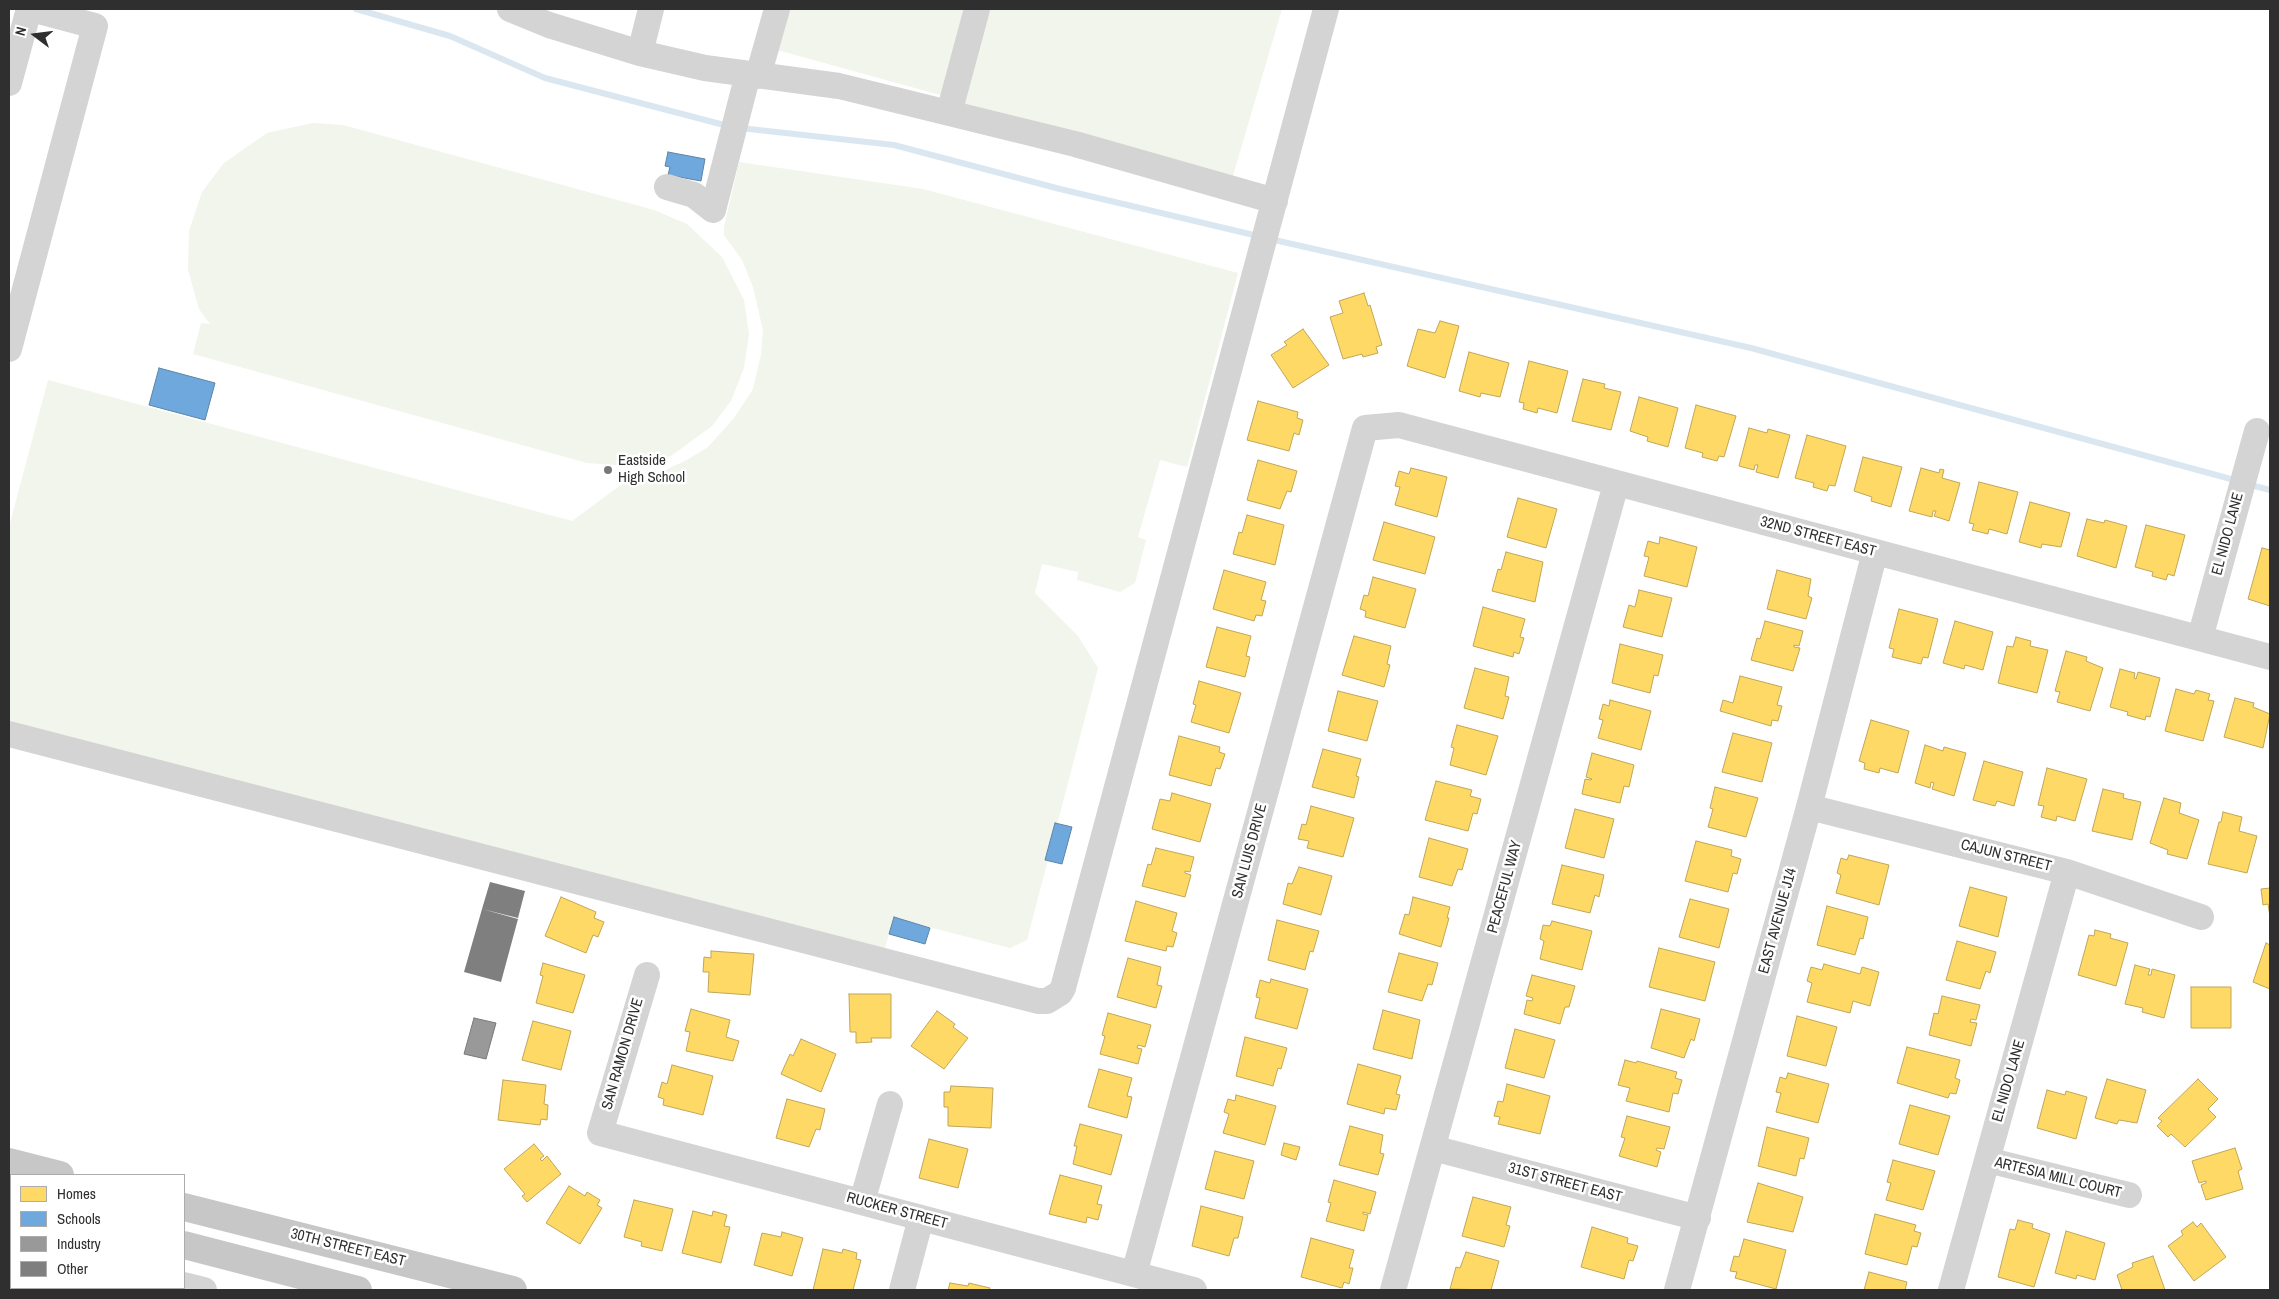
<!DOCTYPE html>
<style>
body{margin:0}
#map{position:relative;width:2279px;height:1299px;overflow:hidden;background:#fff;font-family:"Archivo Narrow",sans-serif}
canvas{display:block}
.frame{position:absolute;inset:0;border:10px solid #2f2f2f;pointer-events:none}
.legend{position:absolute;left:10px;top:1174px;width:175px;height:115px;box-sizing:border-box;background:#fff;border:1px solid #acacac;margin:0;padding:6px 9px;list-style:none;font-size:15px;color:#2f2f2f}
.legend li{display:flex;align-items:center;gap:10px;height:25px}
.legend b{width:25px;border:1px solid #acacac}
.north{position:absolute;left:10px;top:10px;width:50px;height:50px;-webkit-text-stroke:4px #fff;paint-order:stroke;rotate:285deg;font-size:14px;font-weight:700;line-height:20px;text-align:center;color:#2f2f2f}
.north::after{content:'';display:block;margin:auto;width:18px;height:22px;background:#2f2f2f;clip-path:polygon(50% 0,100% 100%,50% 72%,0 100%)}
</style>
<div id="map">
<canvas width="2279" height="1299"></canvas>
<div class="frame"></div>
<ul class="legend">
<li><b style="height:14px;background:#ffd966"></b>Homes</li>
<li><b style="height:14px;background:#6fa8dc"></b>Schools</li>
<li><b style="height:14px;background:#999"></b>Industry</li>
<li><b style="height:14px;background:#7f7f7f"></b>Other</li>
</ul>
<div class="north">N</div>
</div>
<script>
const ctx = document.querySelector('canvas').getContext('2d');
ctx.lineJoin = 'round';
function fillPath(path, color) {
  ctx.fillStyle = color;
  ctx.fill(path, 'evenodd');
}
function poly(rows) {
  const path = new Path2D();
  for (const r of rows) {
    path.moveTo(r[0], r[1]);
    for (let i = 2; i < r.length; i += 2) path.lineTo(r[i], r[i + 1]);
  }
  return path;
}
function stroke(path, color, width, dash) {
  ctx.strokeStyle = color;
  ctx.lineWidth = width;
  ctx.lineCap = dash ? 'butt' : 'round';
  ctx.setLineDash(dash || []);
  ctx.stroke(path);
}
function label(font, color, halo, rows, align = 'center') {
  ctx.font = font + ' "Archivo Narrow",sans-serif';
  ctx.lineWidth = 5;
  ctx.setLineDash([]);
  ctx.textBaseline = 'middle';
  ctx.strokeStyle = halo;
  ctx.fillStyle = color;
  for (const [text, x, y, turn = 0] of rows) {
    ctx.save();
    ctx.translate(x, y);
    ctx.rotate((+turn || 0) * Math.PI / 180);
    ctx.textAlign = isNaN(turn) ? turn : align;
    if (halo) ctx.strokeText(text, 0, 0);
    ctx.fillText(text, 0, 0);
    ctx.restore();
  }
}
const green = poly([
 [789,9,968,9,944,96,777,50],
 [987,9,1282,9,1232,179,960,105],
 [313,123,343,125,654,210,687,224,722,257,744,300,749,334,744,368,731,401,712,426,671,456,629,466,587,463,193,354,201,323,210,324,199,309,188,270,189,231,202,192,224,163,267,133],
 [739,162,923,189,1238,273,1187,467,1160,460,1138,537,1146,540,1135,583,1120,592,1077,580,1078,572,1042,564,1035,593,1078,636,1098,668,1027,940,1010,948,894,918,884,951,9,726,9,527,48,380,572,521,633,476,656,474,685,461,708,447,734,418,753,389,761,355,763,330,753,287,742,260,724,235,724,227]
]);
const homes = poly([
 [1364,293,1368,306,1370,305,1382,345,1376,347,1378,353,1363,357,1362,354,1343,359,1330,317,1343,313,1339,301,1364,293],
 [1440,321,1459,326,1445,378,1407,366,1418,329,1435,333,1440,321],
 [1303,329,1329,365,1293,388,1271,355,1287,345,1284,342,1303,329],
 [1469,352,1509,363,1500,397,1481,393,1480,397,1459,391,1469,352],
 [1529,361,1568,371,1557,413,1538,408,1537,413,1523,409,1524,403,1519,402,1529,361],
 [1583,379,1605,384,1604,388,1621,392,1611,430,1572,421,1583,379],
 [1639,397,1678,408,1668,447,1647,441,1648,437,1630,431,1639,397],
 [1258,401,1298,412,1297,418,1303,420,1299,435,1294,433,1289,451,1247,440,1258,401],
 [1696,405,1736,416,1724,457,1719,456,1717,461,1702,457,1703,453,1685,448,1696,405],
 [1749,428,1767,433,1768,429,1790,435,1778,478,1756,472,1758,465,1755,465,1754,470,1739,466,1749,428],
 [1807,435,1846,446,1835,486,1829,485,1827,491,1813,487,1814,483,1795,478,1807,435],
 [1863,457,1902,467,1891,507,1871,501,1872,497,1854,491,1863,457],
 [1258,460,1297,471,1291,492,1287,491,1280,509,1247,500,1258,460],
 [1411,468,1447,477,1437,517,1395,505,1400,487,1395,486,1399,471,1409,474,1411,468],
 [1921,468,1939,473,1940,469,1944,470,1942,478,1960,483,1949,521,1934,516,1936,511,1933,511,1932,517,1909,511,1921,468],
 [1979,482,2018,492,2007,534,1989,529,1988,534,1972,530,1974,524,1969,523,1979,482],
 [1518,498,1557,509,1546,548,1507,537,1518,498],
 [2030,502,2070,513,2061,547,2042,544,2041,548,2019,542,2030,502],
 [1247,515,1284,525,1275,565,1233,554,1239,532,1242,533,1247,515],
 [2087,519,2104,523,2105,520,2127,526,2116,568,2077,556,2087,519],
 [1384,522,1435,537,1425,574,1373,560,1384,522],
 [2146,525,2185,535,2174,576,2168,574,2166,580,2152,576,2153,572,2135,567,2146,525],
 [1660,537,1697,547,1687,587,1644,576,1649,557,1644,556,1648,541,1659,544,1660,537],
 [2262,548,2270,550,2270,606,2248,599,2262,548],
 [1506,552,1543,562,1535,602,1492,591,1498,569,1501,570,1506,552],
 [1224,570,1266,582,1261,600,1266,601,1262,616,1256,615,1254,621,1213,609,1224,570],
 [1777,570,1811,579,1808,596,1812,598,1806,619,1767,609,1777,570],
 [1373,577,1416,589,1405,628,1365,617,1366,611,1360,609,1364,595,1368,596,1373,577],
 [1639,590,1672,598,1662,637,1623,627,1629,605,1635,607,1639,590],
 [1483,607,1525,619,1520,637,1524,638,1519,654,1514,652,1513,657,1473,646,1483,607],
 [1899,609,1938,619,1928,658,1923,657,1921,664,1892,657,1894,649,1889,648,1899,609],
 [1765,621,1803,631,1799,646,1794,645,1794,647,1800,648,1793,671,1751,660,1757,638,1760,639,1765,621],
 [1955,621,1993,632,1983,670,1965,665,1964,669,1943,663,1955,621],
 [1217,627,1251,636,1246,656,1250,657,1245,677,1206,667,1217,627],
 [1354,636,1391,646,1387,664,1390,665,1384,687,1342,675,1354,636],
 [2016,637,2031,641,2030,646,2048,650,2037,693,1998,683,2007,646,2013,647,2016,637],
 [1620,644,1663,655,1658,676,1654,675,1650,693,1612,683,1620,644],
 [2066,651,2087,657,2086,661,2103,668,2090,711,2057,702,2060,692,2055,691,2066,651],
 [1475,668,1509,677,1505,696,1509,697,1503,719,1464,708,1475,668],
 [2120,669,2135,673,2134,678,2136,679,2138,672,2160,678,2150,717,2146,716,2145,720,2127,715,2128,712,2110,707,2120,669],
 [1740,676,1782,687,1777,705,1782,706,1778,721,1772,720,1771,726,1720,711,1723,700,1733,703,1740,676],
 [1199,681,1241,693,1229,733,1191,722,1196,705,1193,704,1199,681],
 [2176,689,2194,694,2196,690,2210,694,2208,700,2214,701,2203,741,2165,731,2176,689],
 [1338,691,1378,701,1367,741,1328,731,1338,691],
 [2235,698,2254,703,2253,707,2270,714,2263,748,2224,737,2235,698],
 [1610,700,1651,711,1641,750,1598,738,1603,720,1599,719,1603,704,1609,706,1610,700],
 [1871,720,1909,731,1898,773,1880,768,1879,773,1864,769,1865,763,1859,761,1871,720],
 [1457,725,1498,736,1486,775,1450,765,1454,748,1451,747,1457,725],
 [1733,733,1772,743,1762,782,1722,772,1733,733],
 [1179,736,1220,747,1219,752,1225,754,1220,769,1216,768,1211,786,1169,775,1179,736],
 [1925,745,1943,751,1944,747,1966,753,1954,796,1932,789,1934,783,1931,782,1930,788,1915,783,1925,745],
 [1323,749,1361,759,1356,776,1359,777,1354,798,1312,787,1323,749],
 [1592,753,1634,765,1629,787,1624,786,1620,803,1582,794,1585,779,1591,780,1592,779,1586,777,1592,753],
 [1984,761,2023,772,2014,806,1997,801,1995,806,1973,800,1984,761],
 [2047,768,2087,779,2075,821,2057,816,2056,821,2041,817,2044,806,2038,805,2047,768],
 [1436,781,1472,790,1470,796,1481,799,1477,814,1473,813,1468,831,1425,820,1436,781],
 [1715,787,1758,798,1746,837,1708,827,1713,809,1710,808,1715,787],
 [2103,789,2124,794,2123,798,2141,802,2132,840,2092,831,2103,789],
 [1172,793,1211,804,1200,842,1152,829,1160,799,1170,801,1172,793],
 [2164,798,2181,803,2179,813,2199,820,2187,859,2167,854,2168,850,2150,843,2164,798],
 [1311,806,1354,818,1343,857,1307,848,1309,841,1298,839,1302,824,1306,825,1311,806],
 [1575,809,1614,819,1604,858,1565,848,1575,809],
 [2223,812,2242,817,2239,831,2257,836,2247,873,2208,864,2219,822,2221,822,2223,812],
 [1429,838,1468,849,1462,870,1458,869,1452,886,1419,877,1429,838],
 [1696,841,1732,850,1731,856,1741,859,1737,874,1733,873,1728,892,1685,881,1696,841],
 [1156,848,1194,857,1190,872,1185,871,1185,873,1191,875,1185,897,1142,886,1148,864,1151,865,1156,848],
 [1849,855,1889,865,1879,905,1836,893,1841,875,1837,873,1841,858,1847,860,1849,855],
 [1562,865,1604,875,1599,897,1595,895,1590,913,1552,904,1562,865],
 [1299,867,1332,876,1321,915,1283,904,1288,883,1292,884,1299,867],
 [1970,887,2007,897,1998,937,1959,926,1970,887],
 [2270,888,2270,917,2268,904,2263,905,2261,889,2270,888],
 [561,897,596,912,594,918,604,922,598,937,593,935,586,953,545,936,561,897],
 [1413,897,1450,907,1447,918,1449,918,1441,947,1399,934,1405,914,1409,915,1413,897],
 [1690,899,1729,909,1719,948,1679,937,1690,899],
 [1136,901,1177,913,1172,931,1177,933,1173,947,1167,946,1166,951,1125,941,1136,901],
 [1827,906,1868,917,1863,939,1860,938,1855,955,1817,945,1827,906],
 [1277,920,1319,931,1313,952,1310,951,1305,970,1268,960,1277,920],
 [1552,921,1592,931,1582,970,1540,959,1544,941,1540,939,1543,925,1550,926,1552,921],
 [2095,930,2111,934,2110,938,2128,943,2116,986,2078,975,2089,935,2094,936,2095,930],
 [1957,941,1996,952,1990,973,1986,971,1980,989,1946,980,1957,941],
 [2266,943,2270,945,2270,989,2253,982,2266,943],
 [1659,948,1715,962,1705,1001,1649,987,1659,948],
 [711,951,754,954,750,995,708,992,709,972,703,972,704,957,711,958,711,951],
 [1399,953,1438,963,1432,985,1428,984,1422,1001,1388,992,1399,953],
 [1128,958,1161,967,1157,985,1162,986,1156,1008,1117,997,1128,958],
 [543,963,585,975,573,1013,536,1003,543,976,540,975,543,963],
 [1824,964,1860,974,1862,967,1879,972,1870,1006,1853,1001,1850,1013,1807,1002,1812,983,1807,981,1811,967,1822,970,1824,964],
 [2135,965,2150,969,2148,975,2151,975,2152,969,2175,975,2164,1018,2142,1012,2143,1008,2125,1004,2135,965],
 [1532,975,1575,986,1569,1007,1565,1007,1560,1024,1524,1014,1527,1000,1532,1001,1533,998,1526,996,1532,975],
 [1271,979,1308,989,1297,1029,1255,1018,1260,998,1256,997,1260,980,1270,983,1271,979],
 [2191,987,2231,987,2231,1028,2191,1028,2191,987],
 [849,994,891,994,891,1038,871,1038,872,1042,856,1043,856,1032,850,1032,849,994],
 [1942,996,1980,1005,1976,1020,1971,1019,1970,1022,1977,1023,1971,1046,1929,1035,1934,1013,1938,1014,1942,996],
 [691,1009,730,1020,726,1037,739,1041,733,1061,686,1051,690,1032,685,1031,691,1009],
 [1661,1009,1700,1019,1694,1041,1691,1039,1684,1058,1651,1048,1661,1009],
 [1383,1010,1420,1020,1412,1059,1373,1049,1383,1010],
 [937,1011,955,1024,953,1027,968,1038,944,1069,911,1046,937,1011],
 [1108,1013,1151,1025,1145,1047,1138,1045,1137,1048,1142,1049,1138,1064,1100,1054,1105,1036,1102,1035,1108,1013],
 [1797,1016,1837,1027,1826,1066,1787,1056,1797,1016],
 [533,1021,571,1031,561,1070,522,1060,533,1021],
 [1515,1029,1555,1040,1544,1078,1505,1068,1515,1029],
 [1245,1037,1287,1048,1281,1069,1278,1068,1273,1086,1236,1076,1245,1037],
 [801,1039,836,1054,821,1092,781,1074,790,1054,793,1056,801,1039],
 [1907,1047,1960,1060,1955,1078,1960,1080,1956,1094,1950,1093,1948,1098,1897,1083,1907,1047],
 [1625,1060,1636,1063,1637,1061,1677,1072,1675,1078,1682,1080,1678,1094,1673,1093,1669,1112,1626,1101,1630,1088,1618,1085,1625,1060],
 [1358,1064,1401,1076,1396,1094,1400,1095,1396,1110,1385,1108,1384,1114,1347,1104,1358,1064],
 [672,1065,713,1076,703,1115,663,1105,664,1099,658,1097,662,1082,667,1084,672,1065],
 [1099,1069,1132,1078,1127,1096,1132,1097,1127,1118,1088,1107,1099,1069],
 [1788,1073,1829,1084,1818,1123,1776,1112,1781,1093,1776,1092,1780,1077,1786,1079,1788,1073],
 [2107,1079,2146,1090,2137,1123,2119,1120,2117,1124,2095,1118,2107,1079],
 [2198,1079,2218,1099,2208,1109,2216,1117,2185,1147,2171,1134,2168,1137,2157,1126,2162,1121,2158,1118,2198,1079],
 [503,1080,546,1085,544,1104,548,1105,547,1120,541,1119,540,1125,498,1120,503,1080],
 [1507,1084,1550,1096,1540,1134,1498,1124,1500,1117,1494,1116,1498,1101,1503,1102,1507,1084],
 [951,1086,993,1088,991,1128,948,1126,948,1107,944,1107,944,1092,950,1092,951,1086],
 [2047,1090,2065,1095,2066,1091,2087,1097,2076,1139,2037,1128,2047,1090],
 [1236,1095,1276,1106,1265,1145,1223,1133,1229,1114,1224,1112,1228,1099,1235,1101,1236,1095],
 [787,1099,825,1109,820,1130,816,1129,809,1147,776,1138,787,1099],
 [1910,1105,1950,1116,1938,1155,1899,1144,1910,1105],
 [1627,1116,1670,1127,1664,1149,1657,1148,1656,1150,1661,1152,1657,1167,1619,1156,1625,1138,1621,1137,1627,1116],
 [1080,1124,1122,1135,1111,1175,1073,1164,1077,1146,1074,1146,1080,1124],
 [1350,1126,1383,1135,1380,1153,1384,1154,1378,1175,1339,1165,1350,1126],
 [1767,1127,1809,1138,1804,1159,1800,1158,1796,1176,1758,1166,1767,1127],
 [929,1139,968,1149,958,1188,919,1178,929,1139],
 [1284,1143,1300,1147,1296,1160,1281,1155,1284,1143],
 [534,1144,544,1156,540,1159,542,1161,547,1156,561,1174,527,1202,522,1196,525,1194,504,1169,534,1144],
 [2235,1148,2242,1169,2238,1171,2243,1189,2206,1200,2201,1185,2206,1183,2206,1181,2199,1183,2192,1161,2235,1148],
 [1215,1151,1254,1161,1244,1199,1205,1189,1215,1151],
 [1893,1160,1935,1171,1923,1210,1886,1200,1891,1183,1887,1182,1893,1160],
 [1060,1175,1102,1186,1097,1204,1102,1205,1098,1220,1087,1217,1086,1223,1049,1214,1060,1175],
 [1334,1180,1376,1192,1370,1214,1363,1212,1363,1214,1368,1215,1364,1231,1326,1221,1331,1203,1328,1202,1334,1180],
 [1758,1183,1803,1197,1793,1232,1747,1222,1758,1183],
 [569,1186,585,1196,587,1192,600,1200,597,1205,602,1208,580,1244,546,1223,569,1186],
 [1473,1197,1511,1207,1506,1225,1510,1226,1504,1247,1462,1236,1473,1197],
 [634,1200,673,1209,662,1251,641,1246,642,1242,624,1237,634,1200],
 [1201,1206,1243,1217,1238,1238,1234,1238,1229,1256,1192,1246,1201,1206],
 [693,1211,712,1216,713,1211,727,1215,724,1226,730,1227,721,1263,682,1253,693,1211],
 [1875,1214,1916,1225,1914,1231,1921,1233,1917,1247,1912,1246,1907,1265,1865,1254,1875,1214],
 [2018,1220,2033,1224,2032,1228,2050,1234,2034,1287,1998,1277,2010,1229,2015,1230,2018,1220],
 [2193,1222,2197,1227,2201,1223,2226,1257,2194,1281,2168,1246,2183,1235,2181,1231,2193,1222],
 [1592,1227,1628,1238,1627,1243,1638,1246,1633,1261,1629,1260,1624,1279,1581,1267,1592,1227],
 [2066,1231,2105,1243,2095,1280,2077,1275,2076,1279,2055,1273,2066,1231],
 [782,1232,803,1238,792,1276,754,1265,762,1233,781,1237,782,1232],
 [1311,1238,1354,1250,1349,1268,1353,1268,1349,1284,1344,1282,1342,1288,1301,1277,1311,1238],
 [1744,1239,1786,1250,1776,1289,1735,1278,1737,1272,1730,1271,1734,1256,1739,1257,1744,1239],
 [823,1249,842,1253,843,1249,857,1253,856,1259,861,1260,853,1290,813,1290,823,1249],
 [1466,1252,1499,1261,1491,1290,1450,1289,1456,1267,1460,1268,1466,1252],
 [2153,1256,2165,1290,2122,1290,2117,1275,2133,1267,2132,1263,2153,1256],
 [1869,1272,1907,1282,1905,1290,1864,1290,1869,1272],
 [950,1283,968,1286,969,1283,990,1288,989,1290,948,1290,950,1283]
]);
const schools = poly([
 [668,152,705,159,701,181,668,175,670,167,665,166,668,152],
 [159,368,215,383,205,420,149,405,159,368],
 [1055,823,1072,827,1062,864,1045,860,1055,823],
 [894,917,930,928,925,944,889,934,894,917]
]);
const industry = poly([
 [474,1018,496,1023,486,1059,464,1054,474,1018]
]);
const stream = poly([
 [356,9,450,36,545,78,728,126],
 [740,128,894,145,1060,189,1258,236],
 [1270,239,1751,348,2238,481],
 [2247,484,2270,490]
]);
const building = poly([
 [490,882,525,891,518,918,482,909],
 [482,909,518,919,501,982,464,972]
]);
const minor = poly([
 [510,9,549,25,640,53,705,68,839,86,1075,144,1275,201],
 [640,53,651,9],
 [758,76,777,9],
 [9,83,29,9],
 [949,113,977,9],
 [667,187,694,195,713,210,748,74],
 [9,349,95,26,31,9],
 [2200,638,2257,431],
 [9,734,1038,1001,1047,1001,1060,993,1063,988,1326,9],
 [1809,807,2067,872,2201,917],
 [647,975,600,1133,1194,1290],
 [1433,1148,1698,1218],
 [1987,1160,2129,1195],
 [862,1202,890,1104],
 [9,1239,11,1240],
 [1134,1274,1365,428,1399,425,2270,657],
 [184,1285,204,1290],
 [902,1290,921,1218],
 [1393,1290,1616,484],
 [1677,1290,1809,807,1875,552],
 [1951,1290,2067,872]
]);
const major = poly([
 [9,1162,60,1175],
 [9,1199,11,1200],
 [184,1207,513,1290],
 [184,1245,358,1290]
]);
const markers = [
 [608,470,5,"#787878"]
];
const poiNames = [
 ["Eastside",618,461],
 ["High School",618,478]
];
const streetNames = [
 ["EL NIDO LANE",2228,534,-75],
 ["32ND STREET EAST",1818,537,15],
 ["SAN LUIS DRIVE",1250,851,-75],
 ["CAJUN STREET",2006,856,14],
 ["PEACEFUL WAY",1505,887,-75],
 ["EAST AVENUE J14",1778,921,-75],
 ["SAN RAMON DRIVE",623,1054,-74],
 ["EL NIDO LANE",2009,1081,-74],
 ["ARTESIA MILL COURT",2058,1178,14],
 ["31ST STREET EAST",1565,1183,15],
 ["RUCKER STREET",897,1211,15],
 ["30TH STREET EAST",348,1248,14]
];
fillPath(green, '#f1f5ec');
fillPath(homes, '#ffd966');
stroke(homes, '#c1a656', 1);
fillPath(schools, '#6fa8dc');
stroke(schools, '#5c84a8', 1);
fillPath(industry, '#999');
stroke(industry, '#797979', 1);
stroke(stream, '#dae7f1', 6);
fillPath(building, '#7f7f7f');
stroke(minor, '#d4d4d4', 26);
stroke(major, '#c7c7c7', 28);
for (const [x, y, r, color] of markers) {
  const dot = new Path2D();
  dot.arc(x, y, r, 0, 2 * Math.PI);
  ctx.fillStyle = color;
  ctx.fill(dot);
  stroke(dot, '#fff', 2);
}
label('15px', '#2f2f2f', '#fff', poiNames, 'left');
label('15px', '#2f2f2f', '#fff', streetNames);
</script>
